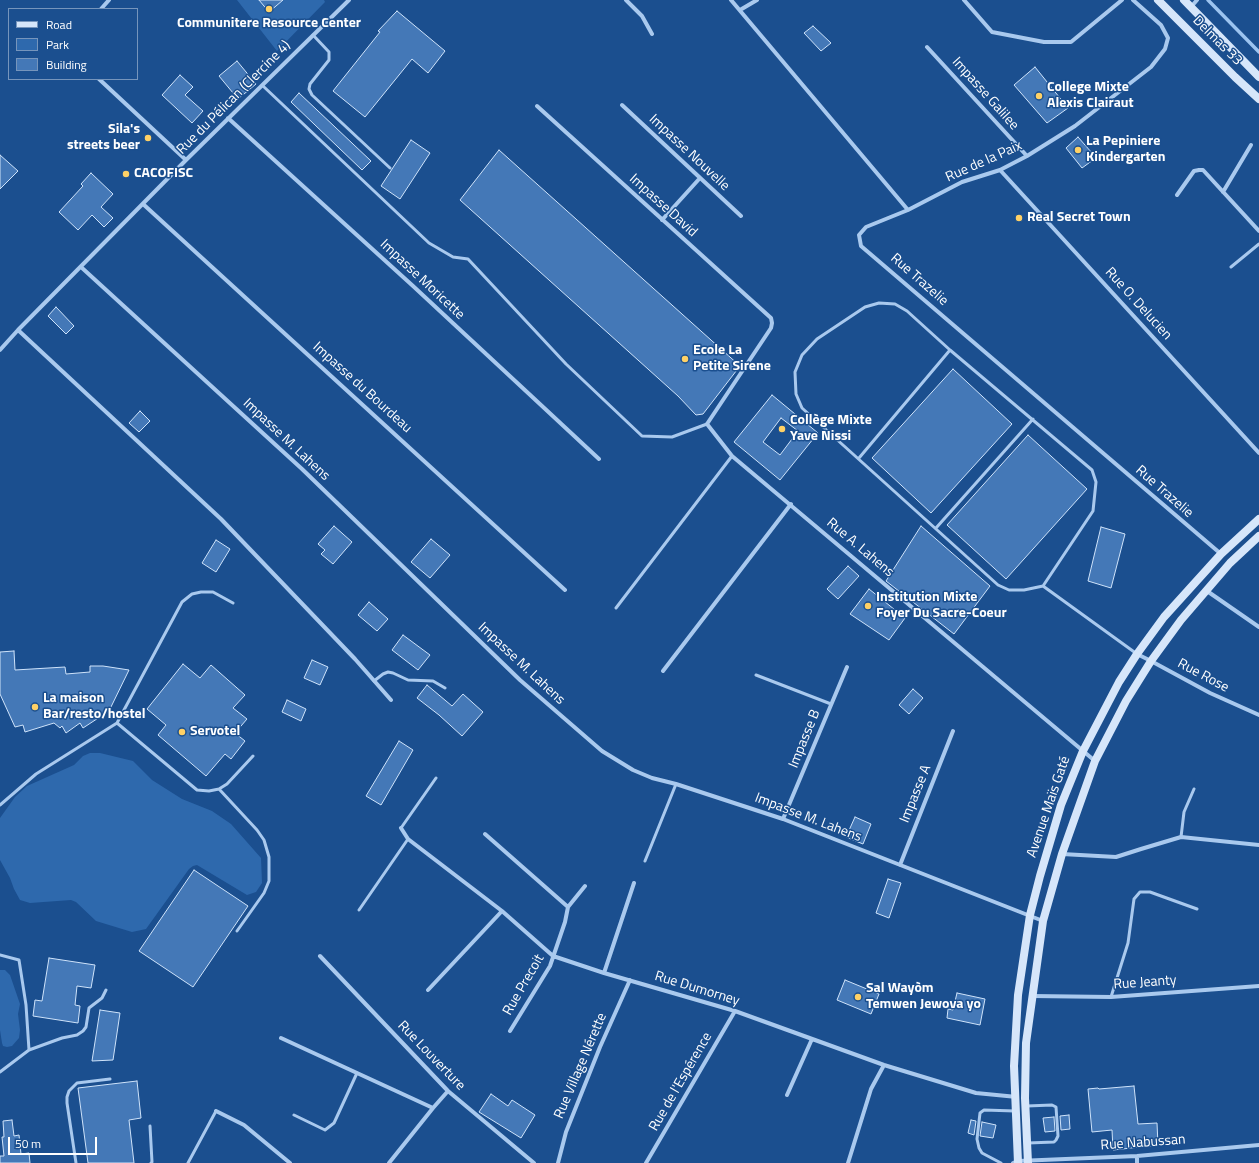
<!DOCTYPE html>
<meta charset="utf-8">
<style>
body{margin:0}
#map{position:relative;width:1259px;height:1163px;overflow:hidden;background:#1b4f8f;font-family:"Titillium Web",sans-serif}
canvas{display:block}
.legend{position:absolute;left:8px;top:8px;width:130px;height:72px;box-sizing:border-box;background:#1b4f8f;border:1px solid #7695bc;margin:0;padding:5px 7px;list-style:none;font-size:12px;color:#fff}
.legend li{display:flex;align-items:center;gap:8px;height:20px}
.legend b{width:20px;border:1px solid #7695bc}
.scale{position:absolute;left:8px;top:1137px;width:89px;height:18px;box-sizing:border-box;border:2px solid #fff;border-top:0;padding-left:5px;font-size:12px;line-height:14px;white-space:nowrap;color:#fff;-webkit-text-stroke:3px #1b4f8f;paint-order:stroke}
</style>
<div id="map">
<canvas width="1259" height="1163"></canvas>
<ul class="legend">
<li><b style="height:5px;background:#d6e6fa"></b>Road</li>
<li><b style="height:11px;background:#2e69ad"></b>Park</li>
<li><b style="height:11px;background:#4478b7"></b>Building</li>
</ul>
<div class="scale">50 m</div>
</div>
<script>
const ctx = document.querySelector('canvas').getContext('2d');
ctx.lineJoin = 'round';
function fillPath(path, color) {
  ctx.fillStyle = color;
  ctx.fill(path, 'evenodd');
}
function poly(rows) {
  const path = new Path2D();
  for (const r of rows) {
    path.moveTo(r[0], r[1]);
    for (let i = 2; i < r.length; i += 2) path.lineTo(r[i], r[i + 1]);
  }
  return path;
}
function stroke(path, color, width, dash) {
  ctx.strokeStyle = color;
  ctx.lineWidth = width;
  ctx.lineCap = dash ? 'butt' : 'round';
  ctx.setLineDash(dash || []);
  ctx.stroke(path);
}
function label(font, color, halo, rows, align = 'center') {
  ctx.font = font + ' "Titillium Web",sans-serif';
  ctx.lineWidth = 3;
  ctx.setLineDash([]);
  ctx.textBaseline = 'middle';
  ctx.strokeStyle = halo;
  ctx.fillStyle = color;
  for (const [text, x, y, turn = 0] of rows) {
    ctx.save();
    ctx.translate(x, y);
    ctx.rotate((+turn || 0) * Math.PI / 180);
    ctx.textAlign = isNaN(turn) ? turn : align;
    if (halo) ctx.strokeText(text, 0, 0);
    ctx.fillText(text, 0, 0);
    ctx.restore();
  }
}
const green = poly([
 [237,0,324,0,325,2,277,51],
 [90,753,100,753,133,761,152,780,182,799,212,811,231,824,261,858,262,883,256,892,247,895,197,865,193,866,189,869,146,929,132,932,96,921,76,902,71,900,30,903,20,900,14,889,10,878,0,860,0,818,15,797,27,786,74,765,83,756],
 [0,970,5,970,10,975,20,1004,18,1014,20,1030,19,1038,12,1046,7,1047,3,1046,2,1043,0,1030]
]);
const stream = poly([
 [1208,0,1259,52]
]);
const building = poly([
 [259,0,283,0,269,12,259,0],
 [397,11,445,51,428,73,412,59,365,117,333,91,380,32,378,31,397,11],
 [813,26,831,43,821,51,804,33,813,26],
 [237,61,256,84,238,99,219,76,237,61],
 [1035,67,1068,108,1047,123,1014,85,1035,67],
 [180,75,193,87,185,95,203,111,192,123,162,95,180,75],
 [299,93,371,161,362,170,291,102,299,93],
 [1078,137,1092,153,1093,160,1082,168,1066,148,1078,137],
 [411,140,430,153,400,199,381,186,411,140],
 [499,150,740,366,703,414,696,415,678,396,460,200,499,150],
 [0,155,18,171,0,189,0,155],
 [91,173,113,194,101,207,113,218,104,227,92,215,78,230,59,212,83,186,81,184,91,173],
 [56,307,74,326,66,334,48,316,56,307],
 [953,369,1012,424,931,513,872,458,953,369],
 [772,395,818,433,780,480,734,442,772,395],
 [781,418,798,431,780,455,763,442,781,418],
 [140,411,150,421,139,432,129,423,140,411],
 [1028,435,1087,489,1006,579,947,525,1028,435],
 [334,526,352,542,333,564,321,554,325,550,318,544,334,526],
 [921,526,990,586,954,634,886,581,921,526],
 [1101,527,1125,534,1111,588,1088,581,1101,527],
 [431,539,450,555,430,578,411,562,431,539],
 [216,540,230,549,216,572,202,563,216,540],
 [848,566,859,576,838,599,827,589,848,566],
 [869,589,905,618,889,640,850,614,869,589],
 [369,602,388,619,377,631,358,615,369,602],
 [403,635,430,655,418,670,392,650,403,635],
 [14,651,15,670,65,667,66,674,90,672,90,666,103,666,129,670,109,711,83,728,80,723,66,733,62,726,60,728,54,723,25,732,23,725,15,727,0,694,0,652,14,651],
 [312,660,328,667,320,685,304,678,312,660],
 [183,664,200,678,211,665,245,695,233,708,247,719,235,733,245,741,231,759,225,754,206,776,158,735,166,725,147,709,183,664],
 [427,685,452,706,463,694,483,712,462,736,439,715,417,698,427,685],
 [913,689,923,698,909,714,899,705,913,689],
 [287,700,306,709,301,721,282,712,287,700],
 [399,741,413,750,381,805,366,796,399,741],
 [855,817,871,824,863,844,846,837,855,817],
 [194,870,248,906,193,987,139,951,194,870],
 [888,879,901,883,889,918,876,913,888,879],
 [49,958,95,965,91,988,77,986,75,1005,80,1006,78,1023,33,1016,35,1000,42,1001,49,958],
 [845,980,879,994,871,1014,837,1000,845,980],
 [957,993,985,999,980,1025,947,1018,948,1009,953,1010,957,993],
 [100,1010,120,1013,113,1060,92,1061,100,1010],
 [137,1081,141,1118,129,1120,134,1163,88,1163,78,1088,137,1081],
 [1134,1086,1138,1124,1157,1123,1158,1145,1113,1150,1112,1130,1092,1132,1088,1089,1098,1088,1099,1089,1134,1086],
 [491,1094,508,1106,512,1100,535,1115,521,1138,479,1112,491,1094],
 [1069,1115,1070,1129,1061,1130,1060,1116,1069,1115],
 [1054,1117,1055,1131,1045,1132,1043,1118,1054,1117],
 [12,1120,14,1136,19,1135,21,1154,29,1153,30,1163,0,1163,0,1156,4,1156,2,1137,4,1137,3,1121,12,1120],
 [971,1120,976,1121,974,1135,968,1133,971,1120],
 [982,1122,996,1125,993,1138,980,1136,982,1122]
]);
const lane = poly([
 [313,35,329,52,329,60,310,84,309,89,312,95,390,168],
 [263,86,429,243,453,257,468,259,566,364,642,436,672,437,707,424],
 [1231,267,1259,244],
 [859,458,950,350],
 [936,528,1033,419],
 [1043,586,1093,511,1096,482,1092,470,950,350,907,311,895,304,879,303,865,307,817,339,802,355,795,372,796,394,802,408,998,585,1009,590,1024,590,1043,586,1137,654],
 [616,608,732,456],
 [756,675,831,704],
 [374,681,383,674,388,672,393,673,408,680,433,681,445,688],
 [117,723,197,790,209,791,219,789,227,784,253,756],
 [219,789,257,830,264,840,269,857,269,881,264,893,237,931],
 [0,805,36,774,117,723,182,602,192,594,201,592,213,592,233,603],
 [401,828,436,778],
 [1181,837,1184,812,1194,789],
 [645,861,676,784],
 [359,910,408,839],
 [0,955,19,960,26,1005,29,1050,0,1072],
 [1111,997,1128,943,1134,899,1140,892,1150,892,1197,909],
 [29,1050,62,1038,77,1035,83,1031,86,1027,89,1008,102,998,106,990],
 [1027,1106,1052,1105,1056,1107,1058,1136,1056,1140,1054,1142,1028,1143],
 [294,1115,325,1130,334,1123,357,1073],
 [150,1126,152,1162,151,1163],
 [76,1163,67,1103,67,1097,69,1091,77,1083,110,1079],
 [188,1163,216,1111],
 [1001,1163,982,1153,979,1148,977,1139,980,1113,984,1110,1015,1111]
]);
const street = poly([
 [626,0,642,16,652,34],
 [731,0,908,210,866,227,859,235,861,246,1221,554],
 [964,0,992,32,1044,42,1071,42,1122,0],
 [1191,7,1197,0],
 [101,9,109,0],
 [740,10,757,0],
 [927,47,1027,156],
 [99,79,186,160],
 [622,105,741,216],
 [537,106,771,318,772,323,771,328,707,424,732,456,1095,761],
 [228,118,413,286,599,459],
 [1000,170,1259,453],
 [1223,192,1251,145],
 [1177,195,1194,171,1199,170,1203,170,1259,231],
 [143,204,565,590],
 [908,210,962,182,1000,170,1027,156,1075,126,1151,67,1165,49,1168,38,1161,25,1133,0],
 [662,220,700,178],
 [81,267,302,469,520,680,602,751,633,770,652,778,676,784,783,819,1043,921],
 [18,330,221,519,355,659,391,700],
 [0,350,18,330,186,160,349,0],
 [1207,591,1259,627],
 [1137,654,1151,661,1210,693,1259,715],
 [663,671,791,504],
 [783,819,847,667],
 [401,828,408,839,502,911,553,956,604,973,735,1011,884,1065,976,1093,1017,1097],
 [485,834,568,907],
 [1062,854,1116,857,1141,849,1181,837,1259,845],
 [900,865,953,731],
 [320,956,448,1091,534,1163],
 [604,973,634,883],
 [428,990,502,911],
 [1032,996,1111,997,1259,986],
 [510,1031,550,966,565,922,568,907,585,886],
 [281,1038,433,1108],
 [787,1095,812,1039],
 [216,1111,244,1125,290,1163],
 [1137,1156,1137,1163],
 [389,1163,433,1108,448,1091],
 [558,1163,566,1132,600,1047,630,980],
 [646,1163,735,1011],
 [848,1163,871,1089,884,1065],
 [1013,1163,1018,1161,1137,1156,1259,1145]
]);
const secondary = poly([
 [1158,0,1235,77,1259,99],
 [1184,0,1259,77],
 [1018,1163,1014,1066,1018,995,1030,915,1040,876,1061,805,1083,751,1119,682,1137,654,1164,617,1221,554,1259,519],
 [1028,1163,1025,1098,1026,1043,1043,921,1062,854,1095,761,1126,701,1151,661,1181,620,1230,563,1259,536]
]);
const markers = [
 [269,9,4,"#ffd166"],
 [1039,96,4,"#ffd166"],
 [148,138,4,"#ffd166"],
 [1078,150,4,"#ffd166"],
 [126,174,4,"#ffd166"],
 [1019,218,4,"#ffd166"],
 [685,359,4,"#ffd166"],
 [782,429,4,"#ffd166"],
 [868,606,4,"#ffd166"],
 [35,707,4,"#ffd166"],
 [182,732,4,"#ffd166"],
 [858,997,4,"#ffd166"]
];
const poiNames = [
 ["Communitere Resource Center",269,24,"center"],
 ["College Mixte",1047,88],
 ["Alexis Clairaut",1047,104],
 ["Sila's",140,130,"right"],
 ["streets beer",140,146,"right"],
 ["La Pepiniere",1086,142],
 ["Kindergarten",1086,158],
 ["CACOFISC",134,174],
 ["Real Secret Town",1027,218],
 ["Ecole La",693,351],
 ["Petite Sirene",693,367],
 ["Collège Mixte",790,421],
 ["Yave Nissi",790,437],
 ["Institution Mixte",876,598],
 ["Foyer Du Sacre-Coeur",876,614],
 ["La maison",43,699],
 ["Bar/resto/hostel",43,715],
 ["Servotel",190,732],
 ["Sal Wayòm",866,989],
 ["Temwen Jewova yo",866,1005]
];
const streetNames = [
 ["Delmas 33",1217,41,45],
 ["Impasse Galilee",985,94,48],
 ["Rue du Pélican (Clercine 4)",234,98,-45],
 ["Impasse Nouvelle",689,153,43],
 ["Rue de la Paix",984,162,-24],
 ["Impasse David",663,206,42],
 ["Impasse Moricette",422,280,43],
 ["Rue Trazelie",919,280,41],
 ["Rue O. Delucien",1138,304,48],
 ["Impasse du Bourdeau",362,388,42],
 ["Impasse M. Lahens",286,440,43],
 ["Rue Trazelie",1164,492,41],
 ["Rue A. Lahens",860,548,40],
 ["Impasse M. Lahens",521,664,43],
 ["Rue Rose",1203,676,28],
 ["Impasse B",805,739,-68],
 ["Impasse A",916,794,-68],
 ["Avenue Maïs Gaté",1049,807,-71],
 ["Impasse M. Lahens",808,818,21],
 ["Rue Jeanty",1145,983,-4],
 ["Rue Precoit",524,985,-60],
 ["Rue Dumorney",697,989,17],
 ["Rue Louverture",431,1056,46],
 ["Rue Village Nérette",581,1066,-67],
 ["Rue de l'Espérence",681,1082,-60],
 ["Rue Nabussan",1143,1143,-4]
];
fillPath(green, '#2e69ad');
stroke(stream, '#9cc4f0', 3.5);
fillPath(building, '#4478b7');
stroke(building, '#cfe3fa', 1);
stroke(lane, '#a9c9ee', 3);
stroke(street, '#a9c9ee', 4);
stroke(secondary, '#d6e6fa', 8);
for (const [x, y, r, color] of markers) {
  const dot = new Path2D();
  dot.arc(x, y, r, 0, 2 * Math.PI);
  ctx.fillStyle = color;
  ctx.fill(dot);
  stroke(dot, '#1b4f8f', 1.5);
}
label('bold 14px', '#fff', '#1b4f8f', poiNames, 'left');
label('14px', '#fff', '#1b4f8f', streetNames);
</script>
